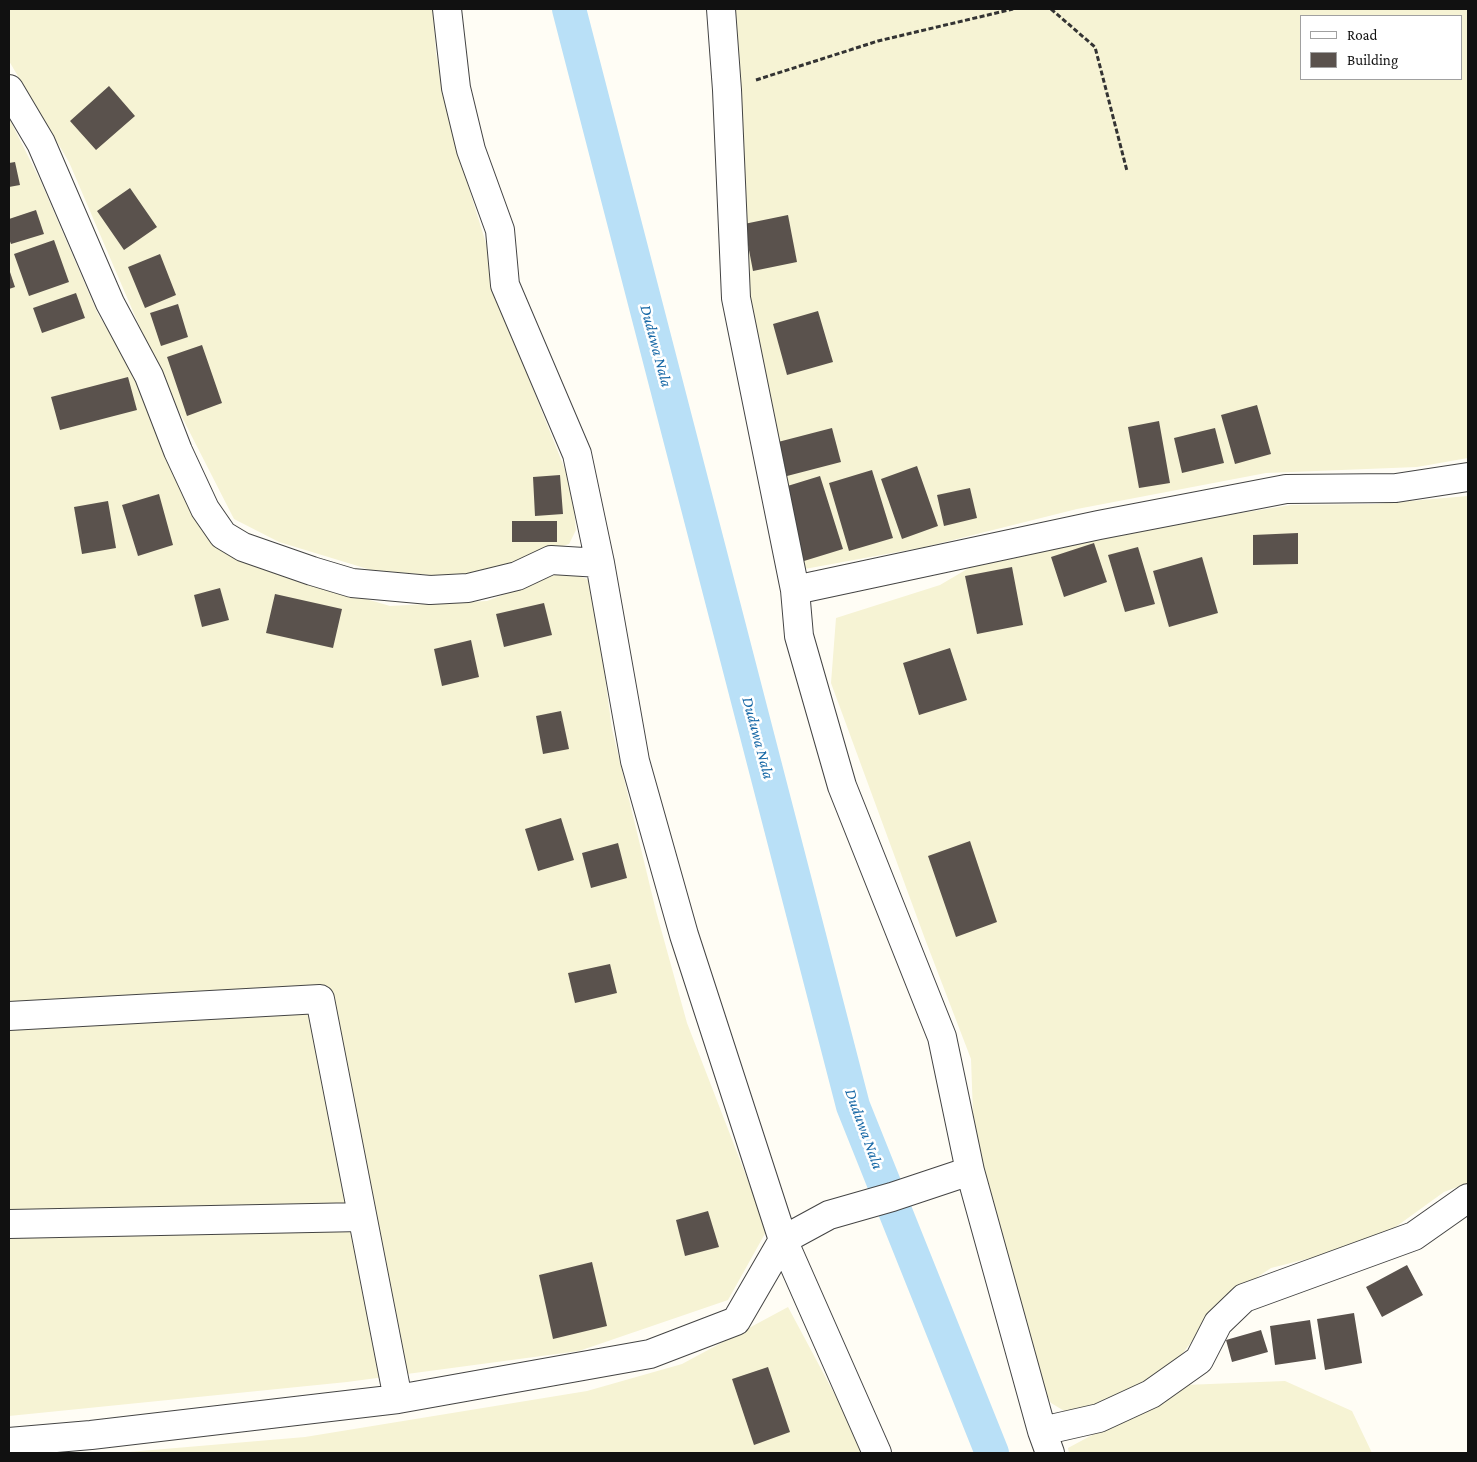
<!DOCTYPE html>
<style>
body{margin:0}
#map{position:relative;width:1477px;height:1462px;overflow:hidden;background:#fffdf5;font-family:"Crimson Pro",serif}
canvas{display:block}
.frame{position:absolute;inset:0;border:10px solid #111;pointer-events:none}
.legend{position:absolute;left:1300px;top:15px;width:162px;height:65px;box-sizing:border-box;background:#fff;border:1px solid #a0a0a0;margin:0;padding:6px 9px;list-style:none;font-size:15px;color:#111}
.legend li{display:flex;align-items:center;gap:10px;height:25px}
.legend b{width:25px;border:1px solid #a0a0a0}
</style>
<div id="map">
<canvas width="1477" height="1462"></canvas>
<div class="frame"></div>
<ul class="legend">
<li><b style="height:6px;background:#fff"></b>Road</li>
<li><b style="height:14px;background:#5a524d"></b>Building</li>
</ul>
</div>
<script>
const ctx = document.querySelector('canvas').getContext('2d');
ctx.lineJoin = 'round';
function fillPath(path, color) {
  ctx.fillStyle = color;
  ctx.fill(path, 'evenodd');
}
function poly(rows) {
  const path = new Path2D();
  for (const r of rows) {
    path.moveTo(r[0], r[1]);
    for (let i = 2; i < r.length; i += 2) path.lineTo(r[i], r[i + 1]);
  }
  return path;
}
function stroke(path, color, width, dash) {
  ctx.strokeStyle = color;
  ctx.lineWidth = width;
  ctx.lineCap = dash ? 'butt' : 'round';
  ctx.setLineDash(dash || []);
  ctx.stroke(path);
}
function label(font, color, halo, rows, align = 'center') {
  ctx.font = font + ' "Crimson Pro",serif';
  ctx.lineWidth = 5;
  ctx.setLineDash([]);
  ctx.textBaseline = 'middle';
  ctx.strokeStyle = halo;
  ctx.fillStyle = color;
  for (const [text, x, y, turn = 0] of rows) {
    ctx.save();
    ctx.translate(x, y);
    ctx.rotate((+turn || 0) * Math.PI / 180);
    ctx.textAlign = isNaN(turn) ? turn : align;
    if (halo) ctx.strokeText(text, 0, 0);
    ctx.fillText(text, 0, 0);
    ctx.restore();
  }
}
const farmland = poly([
 [9,9,433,9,436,54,467,182,525,369,572,487,576,530,569,544,464,578,371,570,279,542,234,519,159,372,69,162,9,61],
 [729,9,1468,9,1468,458,1417,467,1266,473,1077,509,925,547,799,570,744,282],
 [1301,16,1461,16,1461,79,1301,79],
 [9,118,41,182,98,314,142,384,209,534,226,553,312,583,390,606,487,601,555,575,574,574,592,581,612,729,656,911,687,1023,767,1230,728,1300,579,1351,347,1382,9,1416],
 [1468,496,1468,1183,1444,1192,1390,1231,1358,1246,1271,1268,1223,1300,1183,1353,1153,1385,1097,1409,1066,1412,1051,1403,1036,1376,974,1141,971,1059,925,939,831,683,836,618,940,585,974,565,1172,524,1291,505,1375,504],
 [788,1307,866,1453,117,1453,305,1437,587,1391,682,1364],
 [1285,1381,1352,1411,1372,1453,1069,1453,1068,1448,1185,1385]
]);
const canal = poly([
 [569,9,853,1106,992,1453]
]);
const building = poly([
 [109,86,135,116,96,150,70,121],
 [15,162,20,185,9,187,9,163],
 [130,188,157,227,124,250,97,211],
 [36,210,44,234,11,244,9,239,9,219],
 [788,215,797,262,753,271,744,224],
 [54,240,69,282,29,296,14,254],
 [160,254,176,295,145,308,128,267],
 [9,269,15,287,9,289],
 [76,293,85,318,42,333,33,308],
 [178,304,188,337,161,346,150,313],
 [818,311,833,362,787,375,773,324],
 [202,345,222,403,187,416,167,357],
 [128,377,137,410,60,430,51,397],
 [1257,405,1271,454,1235,464,1221,415],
 [1159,421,1170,483,1139,488,1128,427],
 [832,428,841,462,787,476,778,442],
 [1215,428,1224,463,1182,473,1174,438],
 [917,466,938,526,902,539,881,479],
 [872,470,893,538,849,551,829,483],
 [560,475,563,514,535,516,533,477],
 [820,476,843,549,804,561,781,488],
 [970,488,977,518,944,526,937,495],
 [159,494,173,545,138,556,122,505],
 [108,501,116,548,82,554,74,507],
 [512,521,557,521,557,542,512,542],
 [1298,533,1298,564,1253,565,1253,535],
 [1094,543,1107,582,1064,597,1051,557],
 [1138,547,1155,604,1125,612,1108,555],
 [1202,557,1218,613,1169,627,1153,571],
 [1012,567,1023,625,977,634,965,576],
 [220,588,229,620,202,627,194,595],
 [275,594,342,609,333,648,266,633],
 [544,603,552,635,504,647,496,614],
 [471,640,479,677,442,686,434,649],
 [950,648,967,700,919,715,903,663],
 [561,711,569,749,543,754,536,716],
 [561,818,574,860,538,871,525,829],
 [970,841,997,922,956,937,928,856],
 [618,843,627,878,591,888,582,853],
 [610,964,617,993,575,1003,568,973],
 [708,1211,719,1247,685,1256,676,1220],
 [592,1262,607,1326,553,1339,539,1275],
 [1407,1265,1423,1295,1382,1317,1366,1287],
 [1354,1313,1362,1363,1325,1370,1317,1319],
 [1310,1320,1316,1359,1275,1365,1270,1326],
 [1261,1330,1268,1352,1232,1362,1226,1340],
 [768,1367,790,1432,754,1445,732,1379]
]);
const path = poly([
 [1051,9,1095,47,1127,171],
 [756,80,878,41,1013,9]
]);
const minor = poly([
 [447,9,456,88,471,150,500,230,505,285,577,454,600,563,635,761,684,935,783,1240,877,1453],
 [721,9,727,90,736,298,795,590,799,636,842,786,942,1037,970,1171,1042,1431,1050,1453],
 [9,89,41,143,110,303,149,376,178,451,205,509,223,535,243,547,312,571,352,583,430,590,468,588,517,576,551,560,600,563],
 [795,590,1099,525,1286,489,1396,488,1468,477],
 [9,1016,320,999,398,1399],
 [9,1224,362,1217],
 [1042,1431,1099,1418,1151,1394,1199,1360,1218,1323,1244,1298,1414,1236,1468,1198],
 [9,1442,91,1435,398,1399,650,1354,736,1321,783,1240,829,1215,892,1197,970,1171]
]);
const waterNames = [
 ["Duduwa Nala",656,346,75],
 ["Duduwa Nala",758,738,75],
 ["Duduwa Nala",864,1129,70]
];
fillPath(farmland, '#f6f3d4');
stroke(canal, '#b9e0f7', 34);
fillPath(building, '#5a524d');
stroke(minor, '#444', 30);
stroke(path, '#333', 3, [5, 2.5]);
stroke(minor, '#fff', 28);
label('italic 16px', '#1768a6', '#fff', waterNames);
</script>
